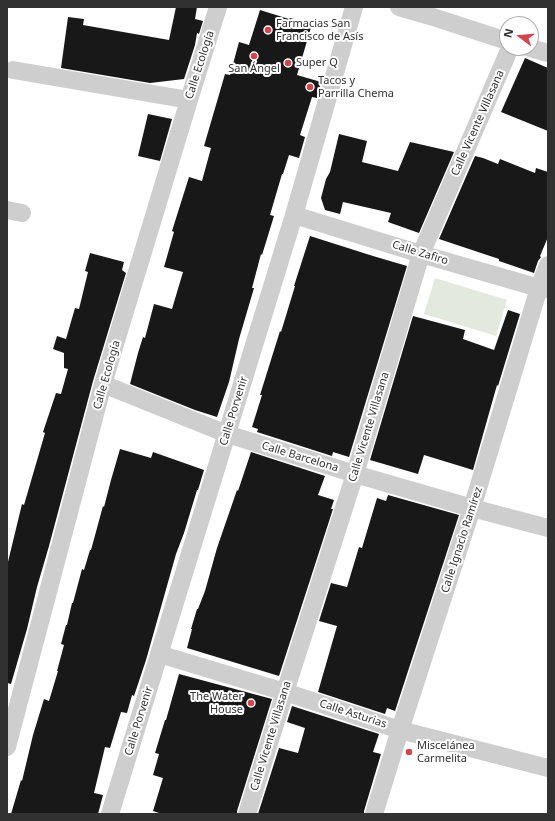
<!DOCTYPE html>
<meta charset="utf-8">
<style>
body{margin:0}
#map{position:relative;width:555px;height:821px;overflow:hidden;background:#fff;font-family:"Noto Sans",sans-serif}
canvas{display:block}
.frame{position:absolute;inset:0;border:8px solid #313131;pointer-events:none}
.north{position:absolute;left:499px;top:16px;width:40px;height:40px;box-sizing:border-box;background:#fff;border:1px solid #adadad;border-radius:50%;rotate:286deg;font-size:11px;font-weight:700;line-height:16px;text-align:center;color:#313131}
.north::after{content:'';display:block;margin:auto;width:14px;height:18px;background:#d6454d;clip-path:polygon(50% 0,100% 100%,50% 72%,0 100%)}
</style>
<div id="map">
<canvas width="555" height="821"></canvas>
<div class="frame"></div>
<div class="north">N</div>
</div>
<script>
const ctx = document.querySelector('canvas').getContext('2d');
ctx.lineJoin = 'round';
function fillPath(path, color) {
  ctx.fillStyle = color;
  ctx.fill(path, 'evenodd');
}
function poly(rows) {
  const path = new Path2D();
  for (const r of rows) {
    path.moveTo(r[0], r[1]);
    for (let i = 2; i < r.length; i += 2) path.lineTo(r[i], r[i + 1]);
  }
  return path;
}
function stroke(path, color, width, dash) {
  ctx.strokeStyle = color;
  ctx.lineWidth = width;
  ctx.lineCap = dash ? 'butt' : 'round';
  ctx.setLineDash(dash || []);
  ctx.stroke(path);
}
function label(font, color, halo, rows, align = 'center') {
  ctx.font = font + ' "Noto Sans",sans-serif';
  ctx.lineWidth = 4;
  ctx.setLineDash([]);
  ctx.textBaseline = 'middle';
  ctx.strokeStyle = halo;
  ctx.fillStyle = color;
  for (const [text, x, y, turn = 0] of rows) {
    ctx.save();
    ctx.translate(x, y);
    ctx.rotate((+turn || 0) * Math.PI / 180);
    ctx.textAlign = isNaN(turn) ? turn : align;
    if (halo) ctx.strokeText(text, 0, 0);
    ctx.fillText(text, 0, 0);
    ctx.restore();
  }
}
const green = poly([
 [435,278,507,300,496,336,424,314]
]);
const building = poly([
 [176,7,197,7,195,19,203,21,199,34,197,33,195,45,184,79,150,83,61,68,68,17,84,19,83,25,169,40],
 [260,10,289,19,290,18,312,24,297,75,321,82,317,98,312,97,300,135,305,137,299,158,289,155,283,174,282,174,270,215,274,216,262,255,261,254,252,288,254,288,239,339,229,382,217,417,195,410,130,384,138,353,143,337,145,338,154,304,172,309,183,272,164,267,174,232,172,231,189,177,202,181,211,148,204,146,225,74,230,75,239,42,249,45],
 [525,58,548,68,548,131,501,112],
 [148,114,172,119,160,161,138,156],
 [339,134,367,141,362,162,398,171,410,142,454,152,419,233,388,222,391,213,343,202,340,214,325,210,321,198,326,179,330,172],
 [475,156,483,158,498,164,500,159,535,173,536,168,548,172,548,237,540,256,541,257,538,261,534,273,499,261,499,259,439,239],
 [310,236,373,256,407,266,349,457,333,452,332,456,257,432,258,429,252,427,262,395,260,395,280,331,281,332,295,286,294,286],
 [90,253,124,262,122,270,126,273,93,381,49,546,37,587,27,629,11,684,7,683,7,566,22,504,24,505,45,433,43,432,56,393,61,394,68,369,64,368,64,353,53,349,57,336,66,339,75,308,79,309,88,272,85,271],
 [508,310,520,314,498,386,497,385,473,470,424,455,418,474,370,460,413,316,465,330,463,339,494,350],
 [120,449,151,458,153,452,204,470,198,490,197,490,184,533,176,554,146,660,134,696,132,695,127,713,121,712,110,748,105,747,94,793,103,795,98,814,11,814,21,780,22,781,33,735,44,699,49,701,58,671,57,671,64,645,61,644,66,625,67,625,72,603,73,603,82,569,84,570,90,550,91,550,103,506,104,507,111,480],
 [251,452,325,476,318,495,334,500,331,509,333,509,279,676,187,648,192,629,191,629,197,609,198,609,205,591,217,548,237,490,238,491],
 [388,495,459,515,395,711,387,708,385,714,318,692,337,626,319,621,331,583,347,587,359,547,362,548,377,498,386,501],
 [179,674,272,699,237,811,237,814,162,814,153,811,163,778,153,775,159,754,155,753,165,720,166,720],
 [292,706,379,734,373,752,381,754,364,811,364,814,258,814,279,748,298,753,305,728,287,722]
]);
const minor = poly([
 [399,7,430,16,507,41],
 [530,48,548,53],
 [13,70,189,100],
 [7,210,22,213],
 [294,215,421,254,539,288,548,289],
 [103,384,227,434,355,474,472,508,548,528],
 [159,654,285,692,400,730,548,768],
 [7,747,103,384,189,100,218,7],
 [110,814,294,215,354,7],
 [247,814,285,692,355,474,421,254,510,48],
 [374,814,400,730,472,508,539,288,548,265]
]);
const markers = [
 [268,30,4,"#d6454d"],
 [254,56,4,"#d6454d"],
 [288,63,4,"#d6454d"],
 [310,87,4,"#d6454d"],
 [251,703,4,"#d6454d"],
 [409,752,4,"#d6454d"]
];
const poiNames = [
 ["Farmacias San",276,24],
 ["Francisco de Asís",276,37],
 ["Super Q",296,63],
 ["San Ángel",254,69,"center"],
 ["Tacos y",318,81],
 ["Parrilla Chema",318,94],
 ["The Water",243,697,"right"],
 ["House",243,710,"right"],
 ["Miscelánea",417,746],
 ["Carmelita",417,759]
];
const streetNames = [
 ["Calle Ecología",200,65,-72],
 ["Calle Vicente Villasana",478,123,-66],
 ["Calle Zafiro",420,253,17],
 ["Calle Ecología",107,375,-74],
 ["Calle Porvenir",234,411,-73],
 ["Calle Vicente Villasana",369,427,-73],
 ["Calle Barcelona",300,457,17],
 ["Calle Ignacio Ramírez",462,540,-72],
 ["Calle Asturias",353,714,18],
 ["Calle Porvenir",139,721,-73],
 ["Calle Vicente Villasana",271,736,-73]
];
fillPath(green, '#e4e9dd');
fillPath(building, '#181818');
stroke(minor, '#cecece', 18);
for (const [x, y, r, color] of markers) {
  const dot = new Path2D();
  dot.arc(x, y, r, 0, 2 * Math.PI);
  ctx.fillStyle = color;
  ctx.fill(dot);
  stroke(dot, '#fff', 1.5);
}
label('11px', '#313131', '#fff', poiNames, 'left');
label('11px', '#313131', '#fff', streetNames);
</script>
